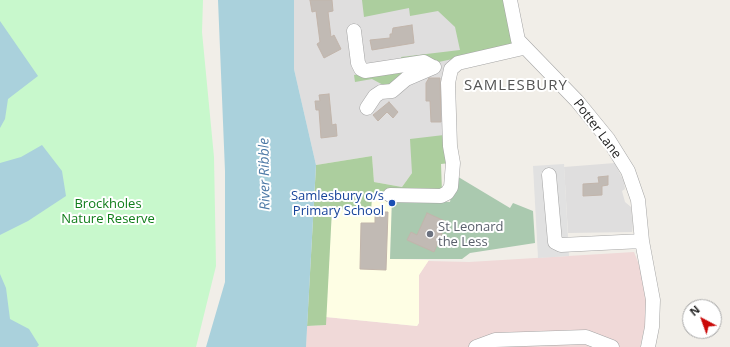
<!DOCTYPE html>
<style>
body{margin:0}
#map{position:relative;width:730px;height:347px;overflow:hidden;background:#f1eee8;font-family:"Open Sans",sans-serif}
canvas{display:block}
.north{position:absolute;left:682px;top:299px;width:40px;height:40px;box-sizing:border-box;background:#fff;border:1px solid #a6a6a6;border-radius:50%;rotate:319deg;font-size:11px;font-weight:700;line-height:16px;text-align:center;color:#212121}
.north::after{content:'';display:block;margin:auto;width:14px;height:18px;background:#ca0908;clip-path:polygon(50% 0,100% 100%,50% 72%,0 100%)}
</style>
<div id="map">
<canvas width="730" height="347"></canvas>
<div class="north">N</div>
</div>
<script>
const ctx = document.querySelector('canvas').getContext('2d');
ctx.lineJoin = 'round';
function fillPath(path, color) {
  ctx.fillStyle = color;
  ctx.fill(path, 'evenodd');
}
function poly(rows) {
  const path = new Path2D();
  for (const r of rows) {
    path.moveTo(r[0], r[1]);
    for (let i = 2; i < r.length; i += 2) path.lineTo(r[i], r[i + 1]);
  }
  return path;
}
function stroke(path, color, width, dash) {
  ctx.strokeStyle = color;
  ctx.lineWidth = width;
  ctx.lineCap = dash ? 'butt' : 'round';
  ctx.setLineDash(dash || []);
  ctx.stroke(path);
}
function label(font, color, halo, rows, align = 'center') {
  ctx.font = font + ' "Open Sans",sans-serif';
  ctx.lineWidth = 4;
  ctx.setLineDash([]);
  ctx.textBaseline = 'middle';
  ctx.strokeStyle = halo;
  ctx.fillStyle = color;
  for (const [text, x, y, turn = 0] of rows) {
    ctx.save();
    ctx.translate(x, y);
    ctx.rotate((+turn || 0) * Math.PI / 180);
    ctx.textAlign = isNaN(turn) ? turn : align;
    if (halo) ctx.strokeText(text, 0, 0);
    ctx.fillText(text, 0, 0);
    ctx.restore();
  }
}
const residential = poly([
 [294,0,504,0,460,67,453,74,454,134,412,173,402,187,374,182,372,156,316,165,294,69],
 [615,163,624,182,625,189,622,191,625,202,631,207,633,226,632,232,568,233,564,167]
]);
const commercial = poly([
 [634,252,640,267,646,289,648,312,640,347,306,347,307,326,326,325,326,317,417,326,419,323,419,275,428,261,469,262]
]);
const education = poly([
 [372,198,392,198,390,259,429,260,419,275,419,323,417,326,326,317,332,209,371,210]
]);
const forest = poly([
 [362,0,504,0,513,46,434,63,402,61,401,57,460,50,455,27,438,11,410,16,409,8,364,17],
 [405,70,406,74,387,87,372,79,355,82,354,75],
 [444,135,450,163,441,164,442,192,380,192,380,198,372,198,371,210,332,209,326,325,307,326,316,165,372,156,374,182,402,187,412,173,410,139]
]);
const cemetery = poly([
 [455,175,510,208,513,203,533,211,535,243,470,253,462,259,390,259,392,198,450,202]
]);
const park = poly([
 [0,0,203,0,202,32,214,157,216,266,196,347,0,347]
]);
const parking = poly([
 [564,164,569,256,538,258,533,166]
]);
const water = poly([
 [218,0,294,0,294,69,316,165,306,347,206,347,225,282,225,171],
 [0,21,38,76,8,99,5,119,0,128],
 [42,145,62,171,66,196,28,221,0,235,0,163,21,157],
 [0,274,6,288,10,319,29,329,39,345,37,347,0,347]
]);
const building = poly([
 [310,0,332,0,333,11,328,12,331,37,334,35,341,49,324,58,317,44,320,42,316,11,312,12,310,0],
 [412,25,414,43,372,50,370,40,390,38,390,34,392,34,393,28,412,25],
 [429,78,440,78,441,122,431,122,430,101,426,101,426,83,429,78],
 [329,94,332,125,336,124,337,136,321,138,319,110,316,110,315,101,320,101,319,95,329,94],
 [389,102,398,112,393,118,387,112,378,121,373,115,389,102],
 [608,176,608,185,602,186,602,195,583,196,583,184,599,183,598,177,608,176],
 [375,212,388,212,386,270,360,269,361,223,375,223,375,212],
 [427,213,447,222,434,252,407,240,411,232,417,235,427,213]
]);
const minor = poly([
 [510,0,518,40,577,101,608,139,628,171,638,200,642,241,653,300,652,327,648,347],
 [354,31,358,63,361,69,365,71,424,62,433,67],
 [367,108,375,96,381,92,392,91,406,79,434,67],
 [549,175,555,242,561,245,642,241],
 [390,195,441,196,447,193,451,187,453,163,450,146,448,83,451,69,458,63,523,48],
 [476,347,495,340,586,337,612,347]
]);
const markers = [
 [392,203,4,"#1a4fb4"],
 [430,234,4,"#6b7280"]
];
const streetNames = [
 ["Potter Lane",597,129,53]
];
const transitNames = [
 ["Samlesbury o/s",384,196],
 ["Primary School",384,211]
];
const parkNames = [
 ["Brockholes",108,204],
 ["Nature Reserve",108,219]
];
const worshipNames = [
 ["St Leonard",438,227],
 ["the Less",438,242]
];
const waterNames = [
 ["River Ribble",265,174,-91]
];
const quarterNames = [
 ["SAMLESBURY",516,86]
];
fillPath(residential, '#dfdede');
fillPath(commercial, '#f0d9d8');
fillPath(education, '#fefee4');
fillPath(forest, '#acce9e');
fillPath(cemetery, '#aac9af');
fillPath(park, '#c8f8cc');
fillPath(parking, '#e1e1e1');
fillPath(water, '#aad1dc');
fillPath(building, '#c1bab4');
stroke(building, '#c2b5ab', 1);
stroke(minor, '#a5a5a5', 15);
stroke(minor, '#fff', 14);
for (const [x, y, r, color] of markers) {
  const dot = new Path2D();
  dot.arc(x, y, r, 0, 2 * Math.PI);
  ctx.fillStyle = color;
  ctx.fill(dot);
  stroke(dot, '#fff', 1.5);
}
label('13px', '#212121', '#fff', streetNames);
label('13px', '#164399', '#fff', transitNames, 'right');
label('13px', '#107d1a', '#fff', parkNames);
label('13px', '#5b616d', '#fff', worshipNames, 'left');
label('italic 14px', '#4d79a6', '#fff', waterNames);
ctx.letterSpacing = '1px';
label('15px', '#545454', '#fff', quarterNames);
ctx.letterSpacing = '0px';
</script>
